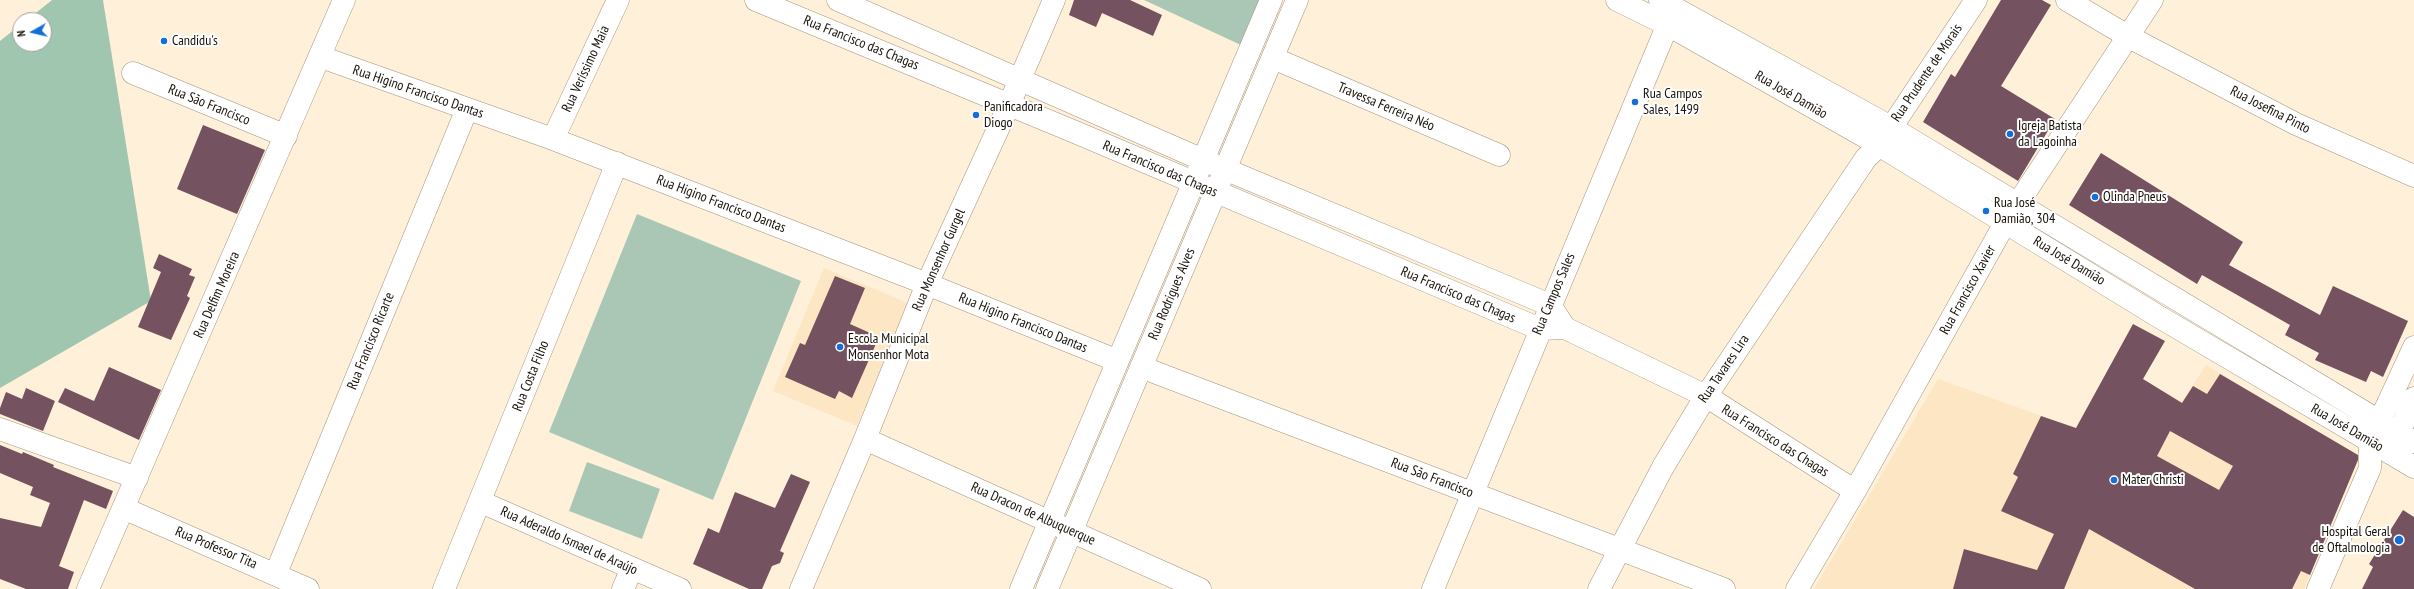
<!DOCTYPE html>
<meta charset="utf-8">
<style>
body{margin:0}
#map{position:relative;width:2414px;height:589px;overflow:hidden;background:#fff0d9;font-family:"PT Sans Narrow",sans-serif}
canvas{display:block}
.north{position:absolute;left:12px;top:12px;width:40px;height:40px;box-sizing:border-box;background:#fff;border:1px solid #a29f9c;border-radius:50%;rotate:262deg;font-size:11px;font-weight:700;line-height:16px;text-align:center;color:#161007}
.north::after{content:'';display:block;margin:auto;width:14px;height:18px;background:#146ed7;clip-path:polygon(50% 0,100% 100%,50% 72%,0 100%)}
</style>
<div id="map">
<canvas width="2414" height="589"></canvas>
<div class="north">N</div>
</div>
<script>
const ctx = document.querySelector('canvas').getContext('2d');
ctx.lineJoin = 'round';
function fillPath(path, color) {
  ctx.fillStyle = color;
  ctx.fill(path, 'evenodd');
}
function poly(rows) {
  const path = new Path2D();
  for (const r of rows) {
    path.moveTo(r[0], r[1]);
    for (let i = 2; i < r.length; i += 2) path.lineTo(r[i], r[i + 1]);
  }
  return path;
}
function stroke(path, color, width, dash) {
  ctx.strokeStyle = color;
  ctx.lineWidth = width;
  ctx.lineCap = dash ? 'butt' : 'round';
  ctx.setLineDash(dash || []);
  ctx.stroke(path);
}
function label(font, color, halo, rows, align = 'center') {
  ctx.font = font + ' "PT Sans Narrow",sans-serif';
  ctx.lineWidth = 4;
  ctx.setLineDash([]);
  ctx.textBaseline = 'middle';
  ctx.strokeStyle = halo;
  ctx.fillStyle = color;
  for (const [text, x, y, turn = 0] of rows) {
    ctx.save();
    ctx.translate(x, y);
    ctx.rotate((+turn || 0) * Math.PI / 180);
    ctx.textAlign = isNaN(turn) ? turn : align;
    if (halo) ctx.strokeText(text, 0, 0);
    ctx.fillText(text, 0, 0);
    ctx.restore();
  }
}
const built = poly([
 [824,268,908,303,857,426,773,391],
 [2206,365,2359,456,2304,589,1814,589,1938,379,2109,440,2142,379,2182,402]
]);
const green = poly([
 [1144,0,1263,0,1243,46],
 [637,214,801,281,713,500,549,432],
 [587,462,660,489,642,539,569,511]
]);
const forest = poly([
 [52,0,103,0,151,301,0,388,0,41,20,25,20,44,44,44,44,20,27,20]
]);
const building = poly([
 [1074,0,1130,0,1162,15,1153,36,1102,13,1096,27,1069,15],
 [2001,0,2042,0,2051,5,2001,86,2055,119,2018,181,1923,122,1951,74,1955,77],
 [203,125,265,150,237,214,177,189],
 [2101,153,2243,242,2229,265,2320,315,2333,286,2408,321,2383,377,2371,371,2366,382,2315,360,2319,353,2285,335,2290,325,2202,275,2197,284,2069,205],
 [159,254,192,269,189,275,195,277,187,296,190,298,171,340,138,327,161,272,153,268],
 [835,276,865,288,850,324,879,337,852,398,839,391,835,399,785,377,800,343,805,345],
 [2133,324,2165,341,2143,379,2182,403,2193,386,2207,394,2220,374,2358,455,2358,460,2310,575,2301,571,2292,589,2195,589,2089,529,2064,589,1953,589,1964,549,2037,570,2054,534,2001,511,2018,477,2013,474,2041,416,2076,428],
 [2170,431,2233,466,2219,490,2157,456],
 [109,367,161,390,139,440,58,402,65,388,94,401],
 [26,388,55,401,43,431,0,414,0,408,6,392,22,399],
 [0,445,22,454,23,452,54,465,53,467,113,491,106,509,84,500,59,566,74,572,68,589,26,589,0,579,0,518,41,527,50,503,30,495,33,487,0,473],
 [791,474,810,482,780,551,784,553,780,563,772,566,762,589,749,589,693,564,708,528,719,533,735,492,775,508],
 [2403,510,2414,517,2414,589,2362,589,2373,567,2369,564]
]);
const minor = poly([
 [756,0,1075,132,1540,329,1565,328,1706,396,1855,491],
 [838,0,1203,160,1550,305,1565,328],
 [1617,0,1668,25,1869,139,2156,315,2414,467],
 [1660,0,1880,121,2414,442],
 [2067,0,2129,37,2296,124,2414,176],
 [321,57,553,139,927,284,1118,361],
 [1273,58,1499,155],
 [133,73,286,136],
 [553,139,618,0],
 [1141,367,1724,589],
 [0,429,137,478],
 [865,439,1200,589],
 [2391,445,2399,433,2414,398],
 [481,502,680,589],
 [123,508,308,589],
 [276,573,467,109],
 [88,589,344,0],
 [444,589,617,163],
 [623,589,632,568],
 [801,589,865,439,927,284,1009,105,1054,0],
 [1021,589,1271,0],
 [1047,589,1297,0],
 [1433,589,1673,12],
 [1599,589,1663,467,1704,399,1866,158,1879,146,1976,0],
 [1797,589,1855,491,2005,223,2152,0],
 [2318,589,2370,468,2370,442,2414,347]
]);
const markers = [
 [164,41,4,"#146ed7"],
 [1635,102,4,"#146ed7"],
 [976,115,4,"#146ed7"],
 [2010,134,4,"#146ed7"],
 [2095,197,4,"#146ed7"],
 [1986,211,4,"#146ed7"],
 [840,347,4,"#146ed7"],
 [2114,480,4,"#146ed7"],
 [2399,540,5,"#146ed7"]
];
const poiNames = [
 ["Candidu's",172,41],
 ["Rua Campos",1643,94],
 ["Sales, 1499",1643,110],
 ["Panificadora",984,107],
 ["Diogo",984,123],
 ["Igreja Batista",2018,126],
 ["da Lagoinha",2018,142],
 ["Olinda Pneus",2103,197],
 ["Rua José",1994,203],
 ["Damião, 304",1994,219],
 ["Escola Municipal",848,339],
 ["Monsenhor Mota",848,355],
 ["Mater Christi",2122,480],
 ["Hospital Geral",2390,532,"right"],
 ["de Oftalmologia",2390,548,"right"]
];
const streetNames = [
 ["Rua Francisco das Chagas",861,43,22],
 ["Rua Veríssimo Maia",586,69,-65],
 ["Rua Prudente de Morais",1927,73,-56],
 ["Rua Higino Francisco Dantas",418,92,19],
 ["Rua José Damião",1791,95,30],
 ["Rua São Francisco",209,105,22],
 ["Travessa Ferreira Néo",1386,107,23],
 ["Rua Josefina Pinto",2270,110,27],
 ["Rua Francisco das Chagas",1160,169,23],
 ["Rua Higino Francisco Dantas",721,204,21],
 ["Rua Monsenhor Gurgel",939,260,-66],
 ["Rua José Damião",2069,261,31],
 ["Rua Francisco Xavier",1968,290,-61],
 ["Rua Rodrigues Alves",1172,294,-67],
 ["Rua Campos Sales",1554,294,-67],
 ["Rua Delfim Moreira",217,295,-66],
 ["Rua Francisco das Chagas",1458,295,23],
 ["Rua Higino Francisco Dantas",1023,323,22],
 ["Rua Francisco Ricarte",371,341,-68],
 ["Rua Tavares Lira",1724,369,-56],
 ["Rua Costa Filho",531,376,-68],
 ["Rua José Damião",2347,428,30],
 ["Rua Francisco das Chagas",1775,441,32],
 ["Rua São Francisco",1432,478,21],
 ["Rua Dracon de Albuquerque",1033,514,24],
 ["Rua Aderaldo Ismael de Araújo",569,541,24],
 ["Rua Professor Tita",216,548,23]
];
fillPath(built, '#fde6c3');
fillPath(green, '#aac7b6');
fillPath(forest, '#a1c6b0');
fillPath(building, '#74525f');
stroke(minor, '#a5947a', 23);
stroke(minor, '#fff', 22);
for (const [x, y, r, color] of markers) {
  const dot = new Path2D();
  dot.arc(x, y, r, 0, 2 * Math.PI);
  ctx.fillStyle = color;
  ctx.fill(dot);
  stroke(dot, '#fff', 1.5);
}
label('14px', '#161007', '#fff', poiNames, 'left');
label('14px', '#161007', '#fff', streetNames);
</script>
